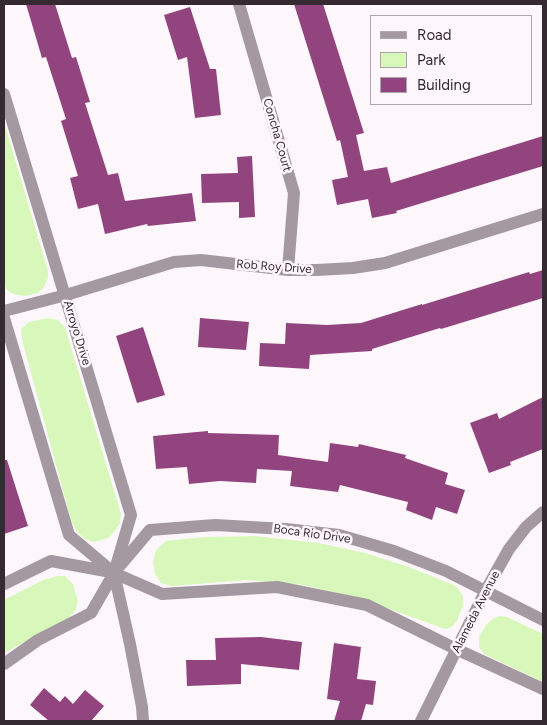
<!DOCTYPE html>
<style>
body{margin:0}
#map{position:relative;width:547px;height:725px;overflow:hidden;background:#fdf7fb;font-family:Figtree,sans-serif}
canvas{display:block}
.frame{position:absolute;inset:0;border:5px solid #352a32;pointer-events:none}
.legend{position:absolute;left:370px;top:15px;width:162px;height:90px;box-sizing:border-box;background:#fdf7fb;border:1px solid #ada5ab;margin:0;padding:6px 9px;list-style:none;font-size:15px;color:#352a32}
.legend li{display:flex;align-items:center;gap:10px;height:25px}
.legend b{width:25px;border:1px solid #ada5ab}
</style>
<div id="map">
<canvas width="547" height="725"></canvas>
<div class="frame"></div>
<ul class="legend">
<li><b style="height:6px;background:#a599a1"></b>Road</li>
<li><b style="height:14px;background:#d7f8ba"></b>Park</li>
<li><b style="height:14px;background:#91447e"></b>Building</li>
</ul>
</div>
<script>
const ctx = document.querySelector('canvas').getContext('2d');
ctx.lineJoin = 'round';
function fillPath(path, color) {
  ctx.fillStyle = color;
  ctx.fill(path, 'evenodd');
}
function poly(rows) {
  const path = new Path2D();
  for (const r of rows) {
    path.moveTo(r[0], r[1]);
    for (let i = 2; i < r.length; i += 2) path.lineTo(r[i], r[i + 1]);
  }
  return path;
}
function stroke(path, color, width, dash) {
  ctx.strokeStyle = color;
  ctx.lineWidth = width;
  ctx.lineCap = dash ? 'butt' : 'round';
  ctx.setLineDash(dash || []);
  ctx.stroke(path);
}
function label(font, color, halo, rows, align = 'center') {
  ctx.font = font + ' Figtree,sans-serif';
  ctx.lineWidth = 5;
  ctx.setLineDash([]);
  ctx.textBaseline = 'middle';
  ctx.strokeStyle = halo;
  ctx.fillStyle = color;
  for (const [text, x, y, turn = 0] of rows) {
    ctx.save();
    ctx.translate(x, y);
    ctx.rotate((+turn || 0) * Math.PI / 180);
    ctx.textAlign = isNaN(turn) ? turn : align;
    if (halo) ctx.strokeText(text, 0, 0);
    ctx.fillText(text, 0, 0);
    ctx.restore();
  }
}
const green = poly([
 [4,122,48,271,48,278,44,287,38,293,26,296,17,295,9,292,4,285],
 [48,318,58,320,65,327,121,514,120,523,114,532,108,538,94,542,85,539,77,532,71,520,22,340,21,329,29,322],
 [254,536,319,543,365,553,409,567,456,586,463,596,463,605,457,621,452,627,445,629,359,598,303,585,247,580,172,586,161,583,155,574,153,562,156,550,166,541,204,537],
 [57,576,65,576,73,584,78,601,75,611,68,619,4,653,4,600,43,580],
 [499,616,507,617,543,634,543,682,484,654,479,647,479,637,486,625,492,619]
]);
const building = poly([
 [26,4,55,4,72,58,76,57,90,102,85,103,108,175,118,173,125,201,192,193,196,221,148,226,147,224,105,234,98,204,78,209,70,178,78,176,61,121,66,119,46,57,42,58],
 [294,4,323,4,364,133,356,135,364,171,387,167,391,183,543,136,543,166,396,211,397,213,372,218,368,199,337,205,332,180,348,177,340,140,337,141],
 [190,7,210,69,216,69,221,115,195,118,187,57,178,60,164,15],
 [252,156,255,217,239,218,239,202,202,203,201,174,238,173,237,157],
 [543,270,543,298,441,329,440,328,372,349,372,351,310,355,309,369,259,366,260,343,285,344,286,323,327,325,361,323,422,304,422,305,529,272,530,274],
 [200,318,249,322,246,350,198,347],
 [143,327,165,395,137,403,116,336],
 [543,397,543,449,510,462,511,465,489,473,470,423,497,413,499,419],
 [208,431,208,433,279,435,278,455,328,462,330,443,358,447,359,444,406,455,405,458,448,473,445,484,465,490,457,514,436,507,432,520,406,510,408,502,340,485,338,492,290,486,292,471,257,469,256,483,220,481,189,484,187,467,156,469,153,436],
 [4,460,7,460,28,526,4,534],
 [261,637,302,642,299,670,241,664,241,684,187,686,186,660,216,660,215,638],
 [334,643,361,647,357,679,376,681,373,705,366,704,361,721,334,721,340,701,327,699],
 [44,688,60,702,65,696,73,704,85,690,104,706,92,720,93,721,49,721,30,705]
]);
const minor = poly([
 [239,4,294,193,288,270],
 [4,94,131,515,114,573,130,644,142,707,143,721],
 [4,311,66,295,174,262,201,260,288,270,317,270,353,268,385,263,543,214],
 [4,318,69,535,114,573],
 [117,569,150,530,215,525,286,529,339,535,394,551,446,571,543,620],
 [4,584,51,561,111,572],
 [4,664,38,640,91,613,114,573,162,594,277,587,367,605,456,649,543,689],
 [421,721,486,590,509,549,526,527,543,512]
]);
const streetNames = [
 ["Concha Court",277,135,74],
 ["Rob Roy Drive",274,267,4],
 ["Arroyo Drive",77,333,73],
 ["Boca Rio Drive",312,534,8],
 ["Alameda Avenue",476,612,-63]
];
fillPath(green, '#d7f8ba');
fillPath(building, '#91447e');
stroke(minor, '#a599a1', 12);
label('12px', '#352a32', '#fdf7fb', streetNames);
</script>
